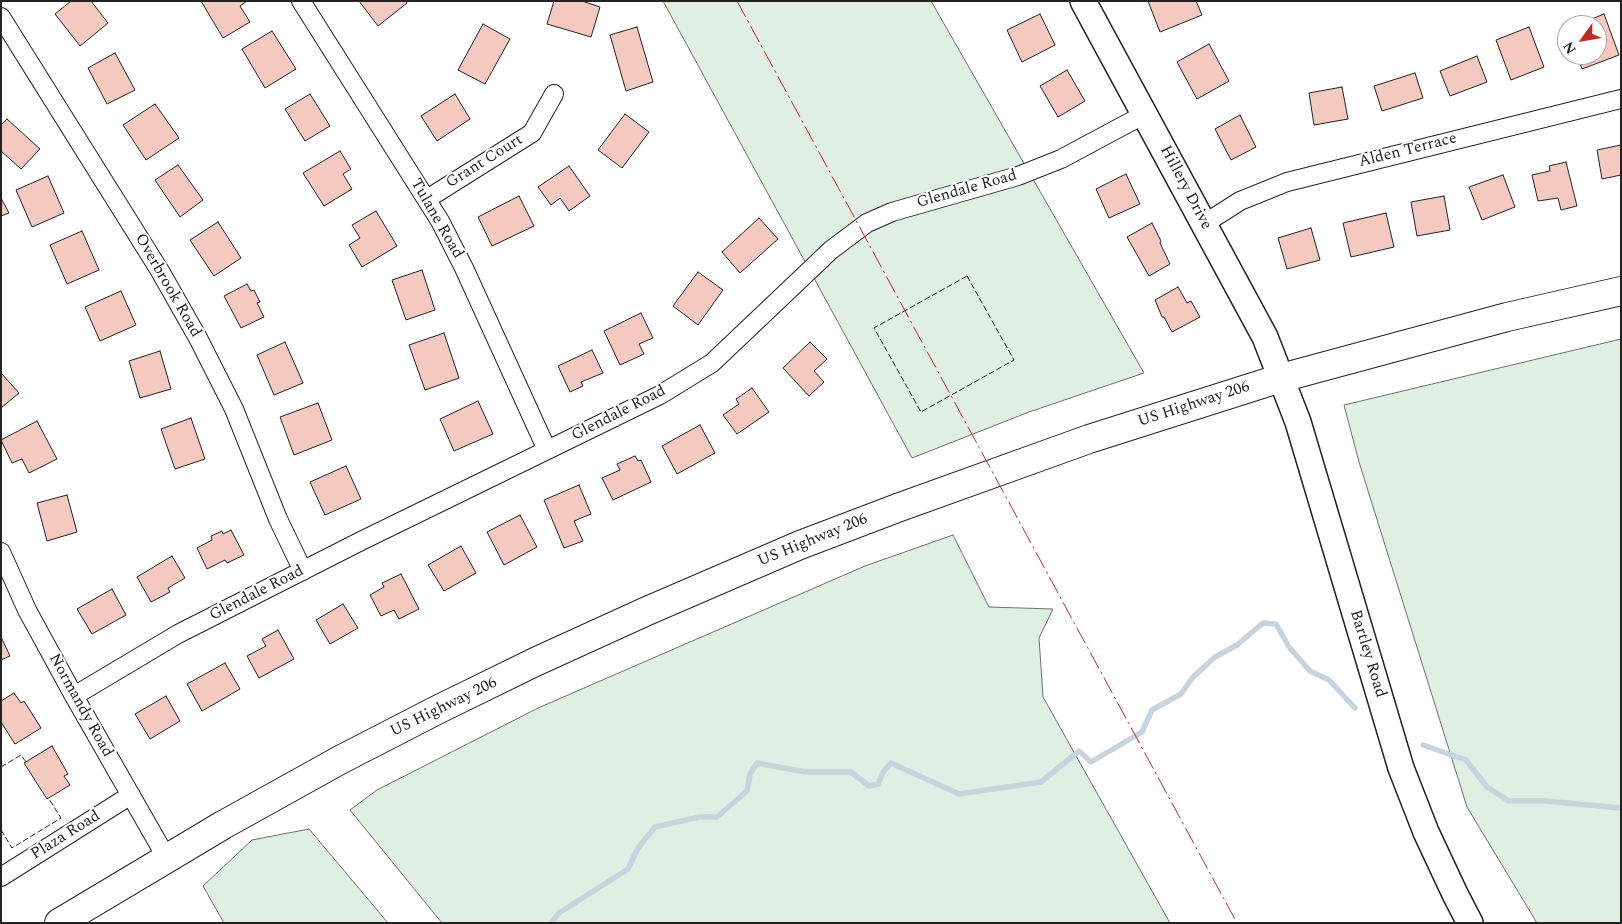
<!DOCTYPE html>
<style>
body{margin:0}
#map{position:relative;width:1622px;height:924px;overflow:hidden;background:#fff;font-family:Spectral,serif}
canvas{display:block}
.frame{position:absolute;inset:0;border:2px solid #222;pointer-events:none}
.north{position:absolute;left:1557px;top:15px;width:50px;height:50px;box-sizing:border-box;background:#fff;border:1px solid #a7a7a7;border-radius:50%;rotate:238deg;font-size:14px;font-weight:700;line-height:20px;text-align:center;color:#222}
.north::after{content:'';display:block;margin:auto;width:18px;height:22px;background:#c62828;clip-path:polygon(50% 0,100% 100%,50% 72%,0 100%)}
</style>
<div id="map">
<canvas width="1622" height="924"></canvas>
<div class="frame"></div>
<div class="north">N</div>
</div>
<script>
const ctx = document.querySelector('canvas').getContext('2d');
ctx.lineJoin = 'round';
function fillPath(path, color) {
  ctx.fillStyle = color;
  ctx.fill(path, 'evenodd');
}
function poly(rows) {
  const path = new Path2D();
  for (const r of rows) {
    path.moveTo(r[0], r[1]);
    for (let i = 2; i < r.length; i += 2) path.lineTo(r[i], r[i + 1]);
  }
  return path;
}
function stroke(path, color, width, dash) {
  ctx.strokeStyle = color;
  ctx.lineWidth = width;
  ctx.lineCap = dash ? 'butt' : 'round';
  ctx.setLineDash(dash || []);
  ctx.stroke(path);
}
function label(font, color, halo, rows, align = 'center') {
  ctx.font = font + ' Spectral,serif';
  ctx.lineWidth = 4;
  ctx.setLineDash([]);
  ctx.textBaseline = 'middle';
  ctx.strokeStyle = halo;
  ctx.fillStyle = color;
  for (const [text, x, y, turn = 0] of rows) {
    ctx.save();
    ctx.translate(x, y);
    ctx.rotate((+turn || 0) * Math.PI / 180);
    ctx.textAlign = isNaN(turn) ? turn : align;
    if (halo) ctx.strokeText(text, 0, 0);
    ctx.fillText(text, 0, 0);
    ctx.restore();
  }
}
const green = poly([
 [663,1,931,1,1144,373,1029,412,912,458,663,1],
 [1621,339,1621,923,1537,923,1467,807,1359,462,1344,405,1621,339],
 [953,535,989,607,1053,609,1039,638,1043,697,1170,923,442,923,350,810,377,790,538,708,865,566,953,535],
 [309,829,388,923,224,923,203,886,252,840,309,829]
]);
const stream = poly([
 [1423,745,1466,760,1487,787,1509,801,1545,801,1621,808],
 [551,923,559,913,628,869,638,848,655,827,699,817,717,817,747,791,750,774,757,763,805,772,851,772,869,786,878,784,883,772,891,763,959,794,1041,782,1079,751,1091,762,1142,732,1152,710,1181,694,1193,677,1215,657,1237,645,1263,623,1276,624,1289,647,1310,671,1329,680,1355,708]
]);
const building = poly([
 [71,1,91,1,108,23,80,46,55,14,71,1],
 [201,1,247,1,240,6,250,22,223,38,201,1],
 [359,1,406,1,407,3,378,26,359,1],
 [554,1,582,1,600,7,591,37,547,24,554,1],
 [1148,1,1196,1,1202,15,1160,32,1148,1],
 [1040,14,1055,45,1022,62,1007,30,1040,14],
 [1604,14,1619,55,1582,69,1577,55,1597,55,1597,25,1577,25,1604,14],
 [483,24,510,39,485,84,458,70,483,24],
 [637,27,653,82,626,91,610,35,637,27],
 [1529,27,1544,67,1511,80,1496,40,1529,27],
 [272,31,296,69,265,88,242,49,272,31],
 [1209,44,1229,81,1197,99,1177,62,1209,44],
 [115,53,135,90,107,104,88,68,115,53],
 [1477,56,1487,82,1450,96,1440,71,1477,56],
 [1067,70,1085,101,1058,117,1040,86,1067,70],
 [1415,73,1423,98,1382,111,1374,86,1415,73],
 [1342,87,1348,119,1314,125,1309,93,1342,87],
 [310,94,330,126,305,141,285,109,310,94],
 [455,94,470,119,437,141,421,116,455,94],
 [155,104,179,138,146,160,123,125,155,104],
 [625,114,649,132,622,168,598,150,625,114],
 [1240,115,1256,147,1231,160,1215,129,1240,115],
 [7,119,40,149,21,169,1,151,1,125,7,119],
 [1621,145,1621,175,1602,179,1597,150,1621,145],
 [340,151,351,169,343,174,352,189,324,206,303,173,340,151],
 [1566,162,1577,206,1561,210,1558,198,1538,201,1532,175,1550,171,1549,166,1566,162],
 [178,165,203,200,180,217,155,180,178,165],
 [569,166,590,196,569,211,560,198,551,205,538,187,569,166],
 [1126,174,1140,204,1109,218,1096,189,1126,174],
 [1503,175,1515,207,1482,220,1469,187,1503,175],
 [48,176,64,213,32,227,16,190,48,176],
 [519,196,534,226,492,246,478,217,519,196],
 [1444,196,1450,230,1417,236,1411,202,1444,196],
 [1,198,9,213,1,216,1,198],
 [376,211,397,246,362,267,349,245,360,238,352,225,376,211],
 [1386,213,1394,247,1351,257,1343,223,1386,213],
 [759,218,778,239,740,273,722,252,759,218],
 [218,222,241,258,214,276,190,240,218,222],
 [1152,223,1161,241,1160,243,1170,264,1149,276,1127,237,1152,223],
 [1311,228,1320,260,1287,269,1278,238,1311,228],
 [82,231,99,270,67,284,50,245,82,231],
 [422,270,435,310,406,320,392,280,422,270],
 [698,272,723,290,698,325,673,306,698,272],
 [247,284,251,291,254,290,260,302,257,303,264,317,241,328,224,296,247,284],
 [1178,287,1187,303,1191,301,1200,317,1172,332,1164,317,1162,317,1155,300,1178,287],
 [121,291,136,325,100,341,85,307,121,291],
 [641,313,653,338,639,344,644,354,620,365,604,331,641,313],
 [444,333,459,378,425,390,409,345,444,333],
 [285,342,303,383,274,395,257,355,285,342],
 [810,342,827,359,814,371,824,382,809,396,783,368,810,342],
 [592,350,603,373,581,382,583,386,570,392,558,366,592,350],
 [160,351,171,389,140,398,129,361,160,351],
 [1,373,19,393,1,408,1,373],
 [752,388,769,412,737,434,723,415,739,404,736,399,752,388],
 [478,401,493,434,454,451,440,419,478,401],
 [318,403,332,440,294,455,280,417,318,403],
 [191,418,205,459,175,469,161,429,191,418],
 [37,421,57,459,29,473,22,459,12,463,1,440,37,421],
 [700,425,715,453,677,474,662,446,700,425],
 [635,456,638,461,641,460,651,482,613,500,602,478,620,470,617,464,635,456],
 [346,466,361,499,325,515,310,482,346,466],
 [579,485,591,514,574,521,583,541,564,548,544,500,579,485],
 [67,495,77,532,47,541,37,503,67,495],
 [520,515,537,547,504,565,487,532,520,515],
 [231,530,244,555,227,563,225,560,207,569,197,548,212,540,211,536,222,531,223,534,231,530],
 [461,546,476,573,444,591,428,565,461,546],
 [172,556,185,578,168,588,170,592,151,602,137,577,172,556],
 [401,574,419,609,399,619,394,610,381,616,370,595,384,587,382,583,401,574],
 [112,589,126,615,92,634,77,609,112,589],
 [343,604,358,628,330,644,316,620,343,604],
 [278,630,294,659,259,678,247,656,266,646,262,639,278,630],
 [1,637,10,656,1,660,1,637],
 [225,663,240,689,202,711,187,684,225,663],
 [14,693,21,703,24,701,41,728,15,744,1,722,1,701,14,693],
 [166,696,180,721,150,739,135,714,166,696],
 [52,746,68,774,64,776,70,785,47,799,24,763,52,746]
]);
const street = poly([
 [301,1,440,221,464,268,547,450],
 [1,17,160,271,198,338,234,409,278,519,303,571],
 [427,199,532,133,554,94],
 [1204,224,1240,201,1287,182,1621,99],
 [1,552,27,610,74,696,166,857],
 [74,696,178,634,361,541,660,395,712,363,831,250,867,223,892,212,1018,176,1061,159,1145,114],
 [1,877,131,795]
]);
const secondary = poly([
 [1083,1,1265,337,1298,422,1401,768,1426,832,1455,894,1470,923]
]);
const highway = poly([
 [59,923,223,825,340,760,437,710,535,662,647,611,800,545,900,507,1089,439,1281,378,1507,317,1621,291]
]);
const fence = poly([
 [967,276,1014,360,921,412,874,328,967,276],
 [1,767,21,755,26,762],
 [1,830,12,848,61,818,49,799]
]);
const power = poly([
 [737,1,1237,923]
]);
const streetNames = [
 ["Alden Terrace",1408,151,-14],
 ["Grant Court",485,162,-32],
 ["Hillery Drive",1185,188,62],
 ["Glendale Road",967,190,-16],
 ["Tulane Road",436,219,60],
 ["Overbrook Road",167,286,60],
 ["US Highway 206",1194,405,-18],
 ["Glendale Road",619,414,-27],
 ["US Highway 206",813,541,-22],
 ["Glendale Road",257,594,-27],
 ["Bartley Road",1367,654,73],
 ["Normandy Road",80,706,61],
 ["US Highway 206",444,708,-26],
 ["Plaza Road",66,836,-32]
];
fillPath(green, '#e0efe3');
stroke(green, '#6f6f6f', 1);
stroke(stream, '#c7d3dd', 5.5);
fillPath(building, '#f3c9c0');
stroke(building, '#222', 1);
stroke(street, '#222', 20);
stroke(secondary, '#222', 28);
stroke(highway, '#222', 30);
stroke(street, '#fff', 18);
stroke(secondary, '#fff', 25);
stroke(highway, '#fff', 28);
stroke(fence, '#222', 1, [6, 2.5]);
stroke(power, '#c62828', 1, [18, 4, 2.5, 4]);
label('16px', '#222', '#fff', streetNames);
</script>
